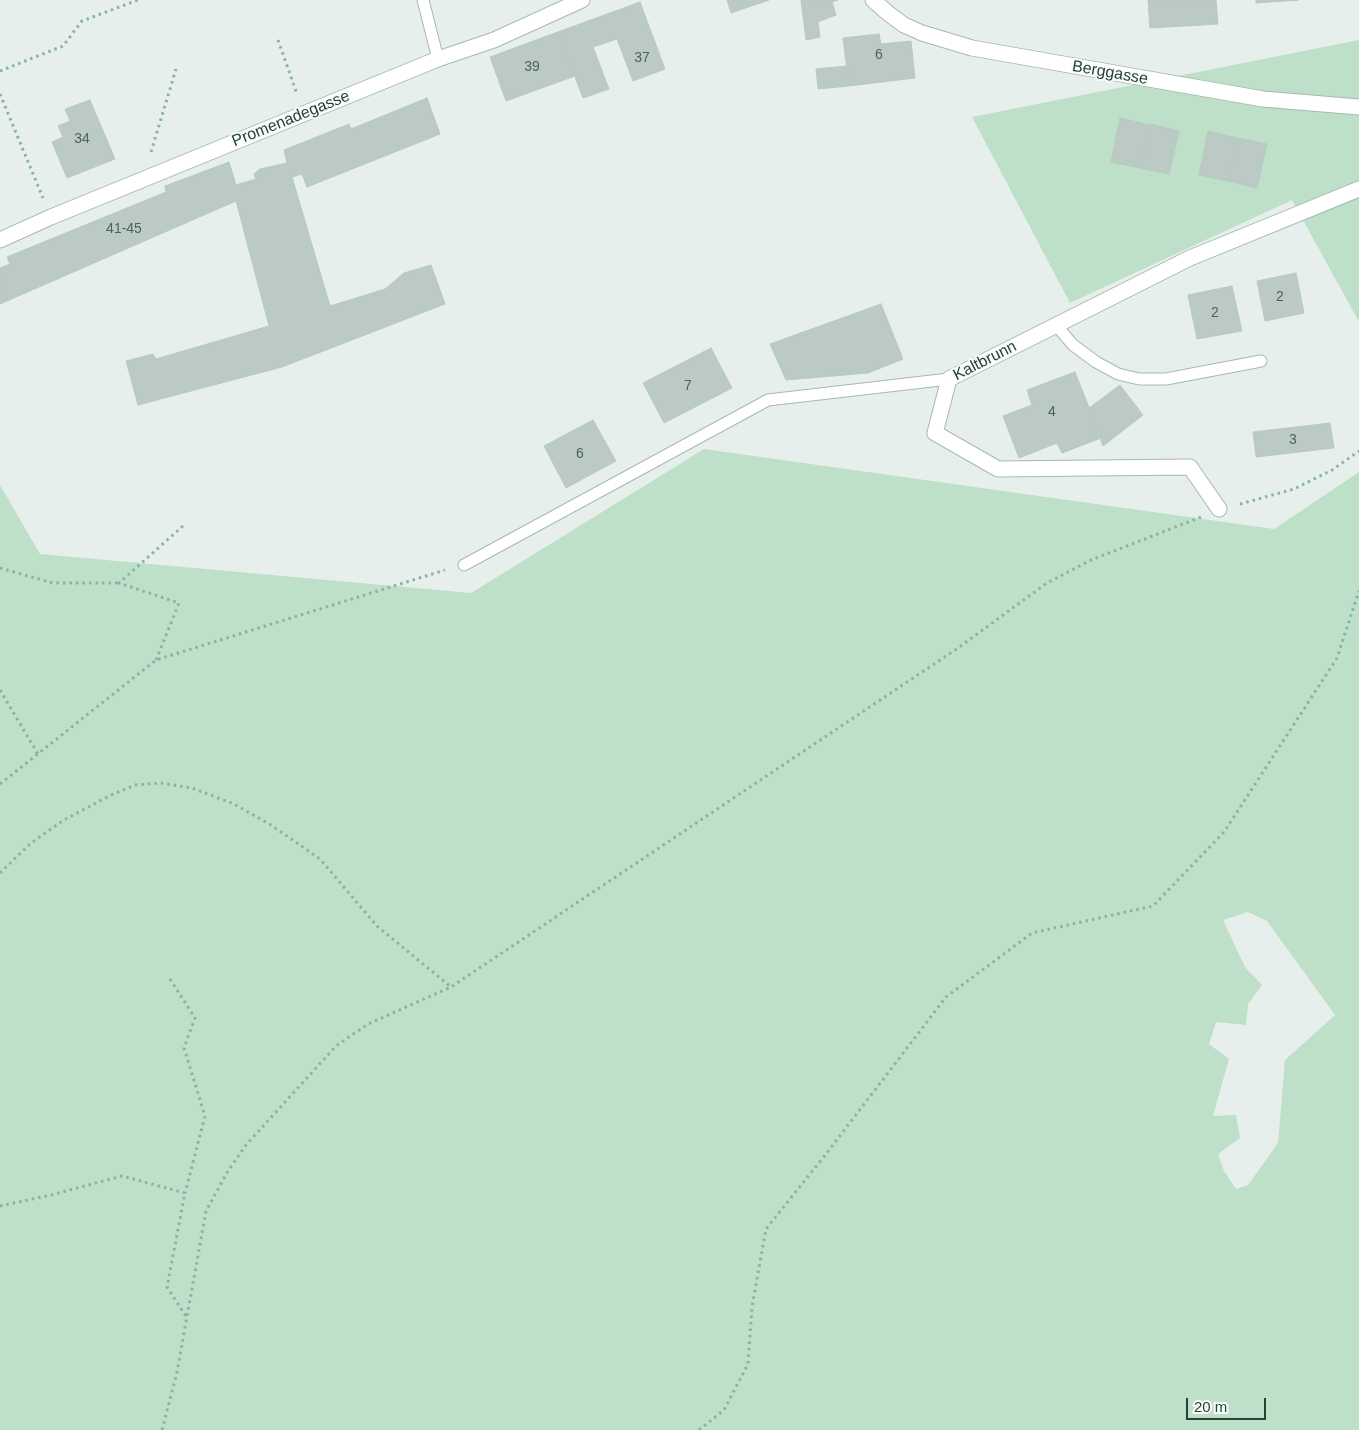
<!DOCTYPE html>
<style>
body{margin:0}
#map{position:relative;width:1359px;height:1430px;overflow:hidden;background:#e6efeb;font-family:Arial,sans-serif}
canvas{display:block}
.scale{position:absolute;left:1186px;top:1398px;width:80px;height:22px;box-sizing:border-box;border:2px solid #24423a;border-top:0;padding-left:6px;font-size:15px;line-height:18px;white-space:nowrap;color:#24423a;-webkit-text-stroke:4px #f7fbf9;paint-order:stroke}
</style>
<div id="map">
<canvas width="1359" height="1430"></canvas>
<div class="scale">20 m</div>
</div>
<script>
const ctx = document.querySelector('canvas').getContext('2d');
ctx.lineJoin = 'round';
function fillPath(path, color) {
  ctx.fillStyle = color;
  ctx.fill(path, 'evenodd');
}
function poly(rows) {
  const path = new Path2D();
  for (const r of rows) {
    path.moveTo(r[0], r[1]);
    for (let i = 2; i < r.length; i += 2) path.lineTo(r[i], r[i + 1]);
  }
  return path;
}
function stroke(path, color, width, dash) {
  ctx.strokeStyle = color;
  ctx.lineWidth = width;
  ctx.lineCap = dash ? 'butt' : 'round';
  ctx.setLineDash(dash || []);
  ctx.stroke(path);
}
function label(font, color, halo, rows, align = 'center') {
  ctx.font = font + ' Arial,sans-serif';
  ctx.lineWidth = 4;
  ctx.setLineDash([]);
  ctx.textBaseline = 'middle';
  ctx.strokeStyle = halo;
  ctx.fillStyle = color;
  for (const [text, x, y, turn = 0] of rows) {
    ctx.save();
    ctx.translate(x, y);
    ctx.rotate((+turn || 0) * Math.PI / 180);
    ctx.textAlign = isNaN(turn) ? turn : align;
    if (halo) ctx.strokeText(text, 0, 0);
    ctx.fillText(text, 0, 0);
    ctx.restore();
  }
}
const green = poly([
 [1359,40,1359,322,1292,200,1070,303,972,117],
 [704,449,1274,529,1359,472,1359,1430,0,1430,0,485,40,554,471,593],
 [1248,912,1267,921,1335,1015,1285,1060,1278,1143,1248,1185,1236,1189,1224,1171,1218,1154,1240,1138,1236,1115,1213,1116,1229,1059,1209,1044,1216,1022,1246,1025,1248,1004,1262,985,1245,967,1223,920]
]);
const building = poly([
 [727,0,769,0,731,13,727,0],
 [801,0,838,0,832,2,836,15,818,22,820,37,806,40,801,0],
 [1148,0,1216,0,1218,24,1150,28,1148,0],
 [1256,0,1299,0,1256,3,1256,0],
 [640,2,665,69,633,81,617,39,593,47,609,89,583,98,558,32,640,2],
 [558,32,575,76,506,101,490,57,558,32],
 [879,34,881,44,911,41,915,78,849,86,843,38,879,34],
 [847,66,849,86,818,89,816,69,847,66],
 [427,98,440,134,307,187,302,174,292,177,330,306,385,289,404,273,431,265,445,304,282,367,138,405,126,361,153,354,156,359,269,326,236,201,0,304,0,268,10,264,7,257,166,192,165,186,229,162,236,185,256,179,254,174,260,169,287,163,284,150,349,124,351,129,427,98],
 [90,100,115,159,67,178,52,142,63,137,58,126,70,121,65,109,90,100],
 [1120,118,1149,125,1140,168,1111,162,1120,118],
 [1150,124,1179,131,1169,174,1140,168,1150,124],
 [1208,131,1237,138,1228,181,1199,175,1208,131],
 [1238,138,1267,144,1257,188,1228,181,1238,138],
 [1296,273,1304,313,1265,321,1257,281,1296,273],
 [1232,286,1242,331,1197,339,1188,295,1232,286],
 [881,304,903,359,868,373,786,380,770,344,881,304],
 [711,348,732,388,664,423,643,383,711,348],
 [1075,372,1101,438,1062,453,1057,443,1019,458,1003,416,1032,405,1027,390,1075,372],
 [1120,385,1143,415,1103,446,1089,408,1120,385],
 [593,420,616,461,566,488,544,446,593,420],
 [1330,423,1334,448,1256,457,1253,432,1330,423]
]);
const path = poly([
 [278,40,297,94],
 [0,71,63,46,82,21,138,0],
 [0,94,43,198],
 [151,152,176,69],
 [1240,504,1294,489,1332,470,1359,451],
 [0,568,53,583,119,583],
 [156,660,179,603,119,583,183,526],
 [0,690,38,754],
 [0,784,156,660,445,570],
 [0,873,31,843,64,820,109,796,135,785,161,783,192,788,234,804,271,825,320,859,377,926,451,987],
 [170,979,195,1018,184,1048,205,1116,185,1193],
 [0,1206,51,1195,122,1176,185,1193,167,1287,187,1318],
 [162,1430,177,1372,206,1211,228,1171,246,1145,336,1046,368,1024,451,987,958,648,1047,583,1091,560,1201,517],
 [699,1430,724,1410,748,1364,752,1307,766,1229,826,1154,946,997,1032,933,1153,906,1224,832,1337,658,1359,591]
]);
const lane = poly([
 [423,0,438,59],
 [1056,325,1073,345,1096,362,1118,374,1139,379,1166,379,1261,361],
 [464,565,768,400,949,379]
]);
const street = poly([
 [873,0,889,14,904,25,922,33,972,48,1263,99,1359,107],
 [0,240,51,217,438,59,494,40,582,0],
 [1219,509,1190,467,998,469,935,433,949,379,1190,258,1359,189]
]);
const numberNames = [
 ["6",879,55],
 ["37",642,58],
 ["39",532,67],
 ["34",82,139],
 ["41-45",124,229],
 ["2",1280,297],
 ["2",1215,313],
 ["7",688,386],
 ["4",1052,412],
 ["3",1293,440],
 ["6",580,454]
];
const streetNames = [
 ["Berggasse",1110,73,10],
 ["Promenadegasse",291,119,-22],
 ["Kaltbrunn",985,361,-27]
];
fillPath(green, '#bfe0c8');
fillPath(building, '#bbcac4');
stroke(building, '#b8c9c2', 1);
stroke(lane, '#a8b8b2', 13);
stroke(street, '#a8b8b2', 17);
stroke(path, '#86b3a5', 3, [2.5, 4]);
stroke(lane, '#fff', 11);
stroke(street, '#fff', 15);
label('14px', '#4a645c', null, numberNames);
label('16px', '#24423a', '#f7fbf9', streetNames);
</script>
